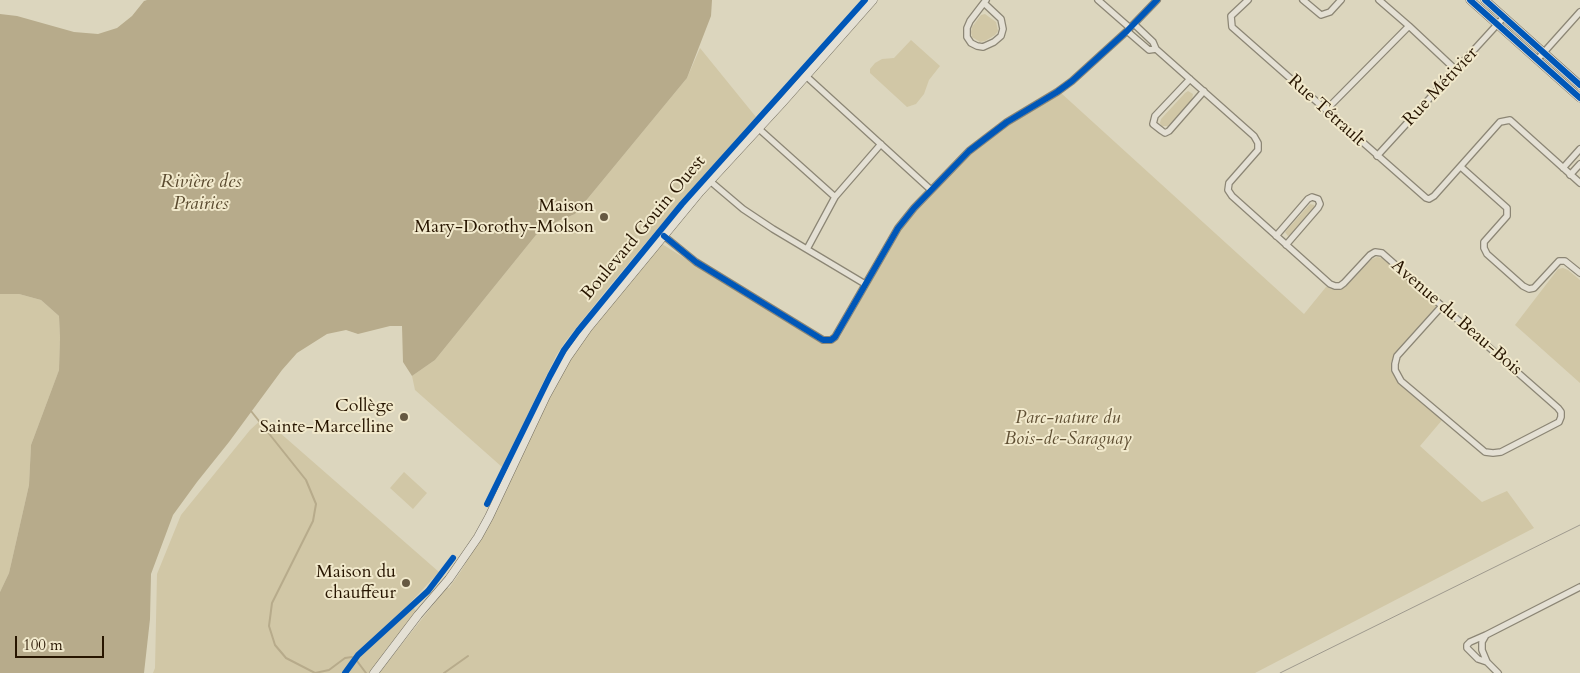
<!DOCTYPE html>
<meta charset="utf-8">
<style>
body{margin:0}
#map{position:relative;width:1580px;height:673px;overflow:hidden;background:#dcd6be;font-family:Cardo,serif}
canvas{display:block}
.scale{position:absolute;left:15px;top:636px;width:89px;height:22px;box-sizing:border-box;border:2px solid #271500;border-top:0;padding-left:6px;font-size:15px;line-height:18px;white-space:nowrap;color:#271500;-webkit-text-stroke:4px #f1e9cc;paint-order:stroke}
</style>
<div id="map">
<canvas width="1580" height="673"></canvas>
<div class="scale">100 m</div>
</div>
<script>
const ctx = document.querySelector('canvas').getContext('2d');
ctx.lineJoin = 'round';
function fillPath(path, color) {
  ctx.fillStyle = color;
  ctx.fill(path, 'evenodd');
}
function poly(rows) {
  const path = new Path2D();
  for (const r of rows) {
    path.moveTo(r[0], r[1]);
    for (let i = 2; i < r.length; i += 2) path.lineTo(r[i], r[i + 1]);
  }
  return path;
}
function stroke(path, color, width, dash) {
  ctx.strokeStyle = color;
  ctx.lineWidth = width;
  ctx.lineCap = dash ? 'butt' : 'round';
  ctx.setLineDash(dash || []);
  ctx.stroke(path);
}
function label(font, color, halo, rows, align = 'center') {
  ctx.font = font + ' Cardo,serif';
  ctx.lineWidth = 4;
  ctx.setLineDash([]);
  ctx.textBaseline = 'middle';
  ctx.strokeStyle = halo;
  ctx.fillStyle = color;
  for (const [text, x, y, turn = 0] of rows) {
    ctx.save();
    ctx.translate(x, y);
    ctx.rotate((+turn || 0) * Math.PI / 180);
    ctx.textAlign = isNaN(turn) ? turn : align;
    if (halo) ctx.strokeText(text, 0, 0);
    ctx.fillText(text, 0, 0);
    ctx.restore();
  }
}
const green = poly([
 [985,14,996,22,998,31,995,35,985,41,980,42,972,37,971,32,972,27,981,15],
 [911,40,940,66,929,80,924,94,916,104,907,107,870,73,870,69,875,63,882,59,894,58],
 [700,48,756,117,665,220,607,289,565,342,556,356,502,467,415,390,412,376,435,360,536,235,556,222,575,214,687,78],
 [1188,91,1193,94,1192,100,1168,126,1162,126,1160,123,1161,119,1185,93],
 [1061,93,1304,314,1326,287,1335,290,1345,287,1372,259,1377,257,1382,258,1438,306,1394,355,1391,363,1392,371,1399,383,1443,419,1420,446,1482,502,1507,491,1534,528,1255,673,379,673,437,600,447,588,449,588,461,571,497,510,545,407,573,354,588,333,662,244,822,344,832,344,840,337,896,237,908,220,958,166,975,150,998,132],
 [1310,204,1314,205,1315,208,1291,235,1288,236,1285,232],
 [1563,268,1568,270,1580,280,1580,383,1515,325,1558,269],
 [0,294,19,294,41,300,59,316,60,338,59,370,31,445,29,485,9,573,0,592],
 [263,418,439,572,410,603,416,611,369,673,153,673,155,668,157,574,181,515,250,430],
 [404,472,427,493,413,509,390,488]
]);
const water = poly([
 [147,0,712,0,711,16,687,78,575,214,556,222,536,235,435,360,412,376,403,362,402,326,390,326,358,334,346,330,327,334,297,353,282,370,229,442,197,482,173,515,151,574,150,619,144,673,0,673,0,592,9,573,29,485,31,445,59,370,60,338,59,316,41,300,19,294,0,294,0,14,17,16,74,32,98,34,117,28,132,16,144,1]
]);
const stream = poly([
 [251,411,306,480,316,504,313,521,272,603,269,626,275,645,286,658,315,673,329,670,345,658,352,657],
 [357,661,366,673],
 [444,673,468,656]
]);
const street = poly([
 [1098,0,1130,28],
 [1248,0,1231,16,1232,27,1426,198,1429,199,1434,196,1500,122,1510,120,1580,183],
 [1303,0,1321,15,1330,12,1341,0],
 [1379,0,1409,26,1457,71],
 [984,3,1001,19,1003,29,1001,36,994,42,983,47,977,46,971,43,967,37,967,28,970,21,986,0],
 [1134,24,1153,42,1156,49,1254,136,1258,143,1258,150,1229,183,1228,190,1232,196,1330,284,1335,286,1340,286,1344,283,1370,255,1375,252,1382,253,1442,306,1558,408,1561,412,1561,417,1559,422,1501,452,1493,453,1485,452,1401,381,1395,370,1395,364,1397,356,1442,306],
 [1127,31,1149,50,1156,49],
 [1537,60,1580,12],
 [806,76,931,190],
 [1190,79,1155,116,1153,124,1162,131,1165,133,1169,131,1204,91],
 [1326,110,1409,26],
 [758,128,835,197],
 [1377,156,1504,17],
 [1461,167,1507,208,1507,216,1484,242,1484,248,1487,254,1523,286,1529,289,1534,288,1559,261,1565,261,1580,273],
 [1563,168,1580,149],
 [1570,175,1580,164],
 [710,181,743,209,773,229,865,284],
 [664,236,696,262,823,340,831,340,835,337,898,228,914,208,969,151,1007,122,1057,92,1072,81,1127,31,1157,0],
 [1276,236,1308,199,1312,197,1318,199,1320,204,1318,208,1286,245],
 [807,249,835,197,881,144],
 [1486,635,1470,642,1467,645,1467,648,1478,659,1487,662],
 [1498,673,1487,662,1482,650,1482,642,1486,635,1580,587]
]);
const secondary = poly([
 [1470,0,1580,98],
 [1485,0,1580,85],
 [374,673,418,615,449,579,478,537,489,517,546,396,567,358,588,328,700,192,783,102,873,0]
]);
const tram = poly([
 [1280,673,1580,525]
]);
const cycleway = poly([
 [1470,0,1580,98],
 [1485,0,1580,85],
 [664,236,696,262,823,340,831,340,835,337,898,228,914,208,969,151,1007,122,1057,92,1072,81,1127,31,1157,0],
 [487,504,550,376,564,350,578,331,682,204,865,0],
 [345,673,358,655,428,591,453,558]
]);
const markers = [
 [604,217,5,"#665942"],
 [404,417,5,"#665942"],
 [406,583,5,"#665942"]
];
const streetNames = [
 ["Rue Métivier",1441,87,-47],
 ["Rue Tétrault",1326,111,42],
 ["Boulevard Gouin Ouest",644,228,-50],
 ["Avenue du Beau-Bois",1456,318,41]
];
const poiNames = [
 ["Maison",594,207],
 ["Mary-Dorothy-Molson",594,228],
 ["Collège",394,407],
 ["Sainte-Marcelline",394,428],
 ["Maison du",396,573],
 ["chauffeur",396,594]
];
const parkNames = [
 ["Parc-nature du",1068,419],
 ["Bois-de-Saraguay",1068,440]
];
const waterNames = [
 ["Rivière des",201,183],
 ["Prairies",201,205]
];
fillPath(green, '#d1c7a6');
fillPath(water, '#b7ab8b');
stroke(stream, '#b7ab8b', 2);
stroke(street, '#8c8675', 8);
stroke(secondary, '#716b5d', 9);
stroke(street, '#e4e0d4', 5.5);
stroke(secondary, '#e4e0d4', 8);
stroke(tram, '#9f9a8e', 1);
stroke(cycleway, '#0057b8', 6);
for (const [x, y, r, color] of markers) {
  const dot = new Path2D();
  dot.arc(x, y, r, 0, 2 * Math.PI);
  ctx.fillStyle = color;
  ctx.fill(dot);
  stroke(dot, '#f1e9cc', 2);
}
label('18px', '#271500', '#f1e9cc', streetNames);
label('18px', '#271500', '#f1e9cc', poiNames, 'right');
label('italic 18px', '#5f4f33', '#f1e9cc', parkNames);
label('italic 19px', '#5a4a2f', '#f1e9cc', waterNames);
</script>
